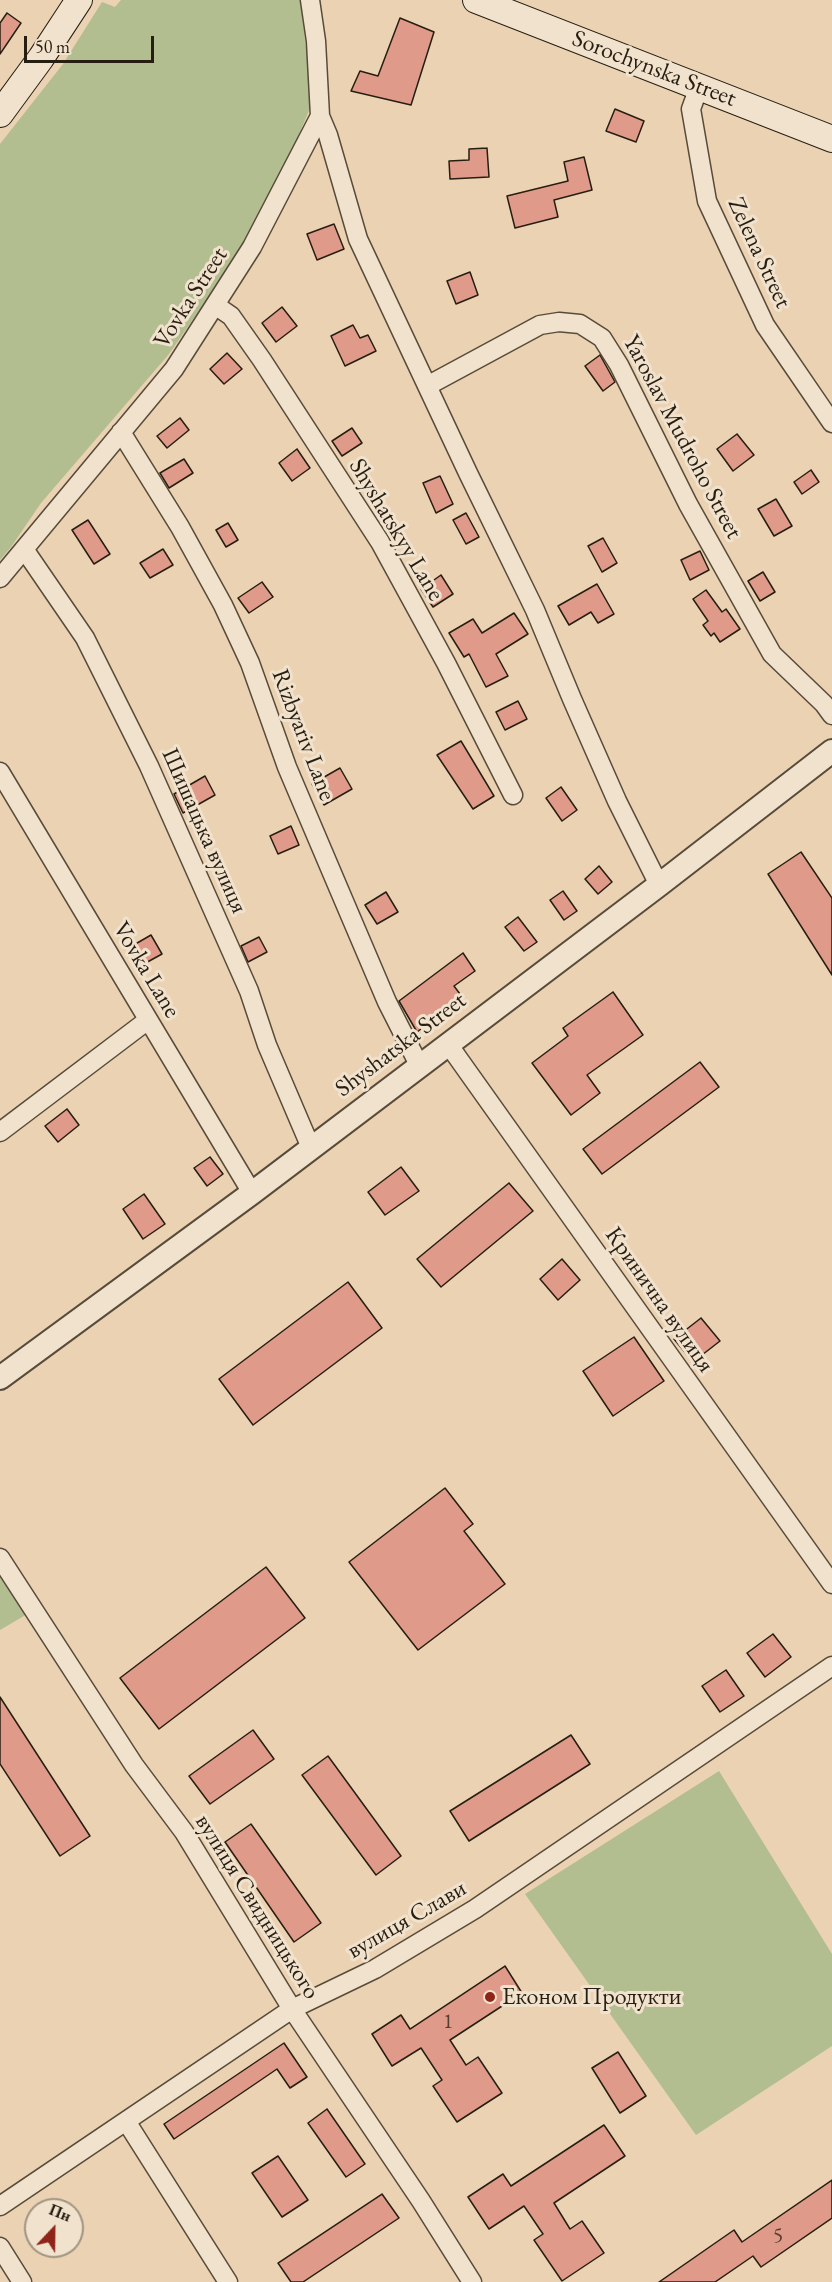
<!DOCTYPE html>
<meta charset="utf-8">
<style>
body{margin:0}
#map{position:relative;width:832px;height:2282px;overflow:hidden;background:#ead2b2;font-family:"EB Garamond",serif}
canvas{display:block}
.north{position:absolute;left:24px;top:2198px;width:60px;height:60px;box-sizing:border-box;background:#f1e2cd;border:2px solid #a09482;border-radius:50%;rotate:22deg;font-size:16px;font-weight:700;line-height:24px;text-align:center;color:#271e12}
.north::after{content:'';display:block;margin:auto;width:21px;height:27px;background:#8f2418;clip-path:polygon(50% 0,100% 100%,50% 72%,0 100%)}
.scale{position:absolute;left:24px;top:36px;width:130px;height:27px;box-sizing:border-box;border:3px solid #271e12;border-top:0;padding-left:8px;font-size:18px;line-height:21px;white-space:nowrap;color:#271e12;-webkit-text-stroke:4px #f1e2cd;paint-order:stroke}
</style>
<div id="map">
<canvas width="832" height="2282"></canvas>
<div class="north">Пн</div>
<div class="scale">50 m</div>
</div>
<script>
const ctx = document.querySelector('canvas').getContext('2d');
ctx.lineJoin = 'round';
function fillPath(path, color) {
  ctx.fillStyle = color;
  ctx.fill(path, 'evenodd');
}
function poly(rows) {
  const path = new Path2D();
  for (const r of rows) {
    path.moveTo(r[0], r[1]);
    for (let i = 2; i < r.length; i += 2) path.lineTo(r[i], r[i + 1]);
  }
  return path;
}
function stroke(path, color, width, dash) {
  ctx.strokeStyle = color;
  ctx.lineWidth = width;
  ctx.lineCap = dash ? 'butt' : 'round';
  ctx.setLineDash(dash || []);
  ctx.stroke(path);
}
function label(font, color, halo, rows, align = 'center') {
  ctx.font = font + ' "EB Garamond",serif';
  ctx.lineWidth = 6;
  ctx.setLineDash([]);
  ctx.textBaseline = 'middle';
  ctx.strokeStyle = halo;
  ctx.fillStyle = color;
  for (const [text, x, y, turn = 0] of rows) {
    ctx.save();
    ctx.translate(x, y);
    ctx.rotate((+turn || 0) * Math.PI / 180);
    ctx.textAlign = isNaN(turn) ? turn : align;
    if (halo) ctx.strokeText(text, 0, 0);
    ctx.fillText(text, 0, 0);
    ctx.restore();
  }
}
const green = poly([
 [121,0,300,0,313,101,284,170,235,259,169,354,41,503,11,547,0,560,0,144,63,64,102,2,115,7],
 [0,1558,34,1610,0,1630],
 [719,1771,832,1954,832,2046,696,2135,525,1894]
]);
const building = poly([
 [7,13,21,23,0,54,0,23,7,13],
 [400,18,434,32,411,105,351,91,360,71,378,76,400,18],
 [615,109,644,121,636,142,606,131,615,109],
 [487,148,489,177,450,179,449,161,469,160,469,149,487,148],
 [584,157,592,190,554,200,558,217,515,228,507,196,568,181,564,162,584,157],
 [334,224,344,249,317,260,307,234,334,224],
 [470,272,478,295,456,304,447,281,470,272],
 [282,307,297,326,276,342,262,323,282,307],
 [353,325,360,338,368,335,376,351,345,366,331,336,353,325],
 [227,353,242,369,224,384,210,369,227,353],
 [600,355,615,382,603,391,585,366,600,355],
 [180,418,189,430,167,448,157,436,180,418],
 [352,428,362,443,342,456,332,441,352,428],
 [737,434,754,455,733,471,717,449,737,434],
 [297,449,310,468,292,481,279,463,297,449],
 [184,459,193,473,169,488,160,473,184,459],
 [811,470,819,482,802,494,794,482,811,470],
 [440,476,453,504,436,513,423,483,440,476],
 [776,499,792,526,774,536,758,509,776,499],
 [466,513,479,537,466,544,453,520,466,513],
 [88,520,110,554,94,564,72,530,88,520],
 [228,523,238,540,226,547,216,530,228,523],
 [603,538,617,563,602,572,588,546,603,538],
 [163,549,173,565,150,578,140,563,163,549],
 [700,551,709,570,690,580,681,560,700,551],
 [763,572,775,592,760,601,748,581,763,572],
 [441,575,453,594,433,607,421,589,441,575],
 [262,582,273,597,249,613,238,598,262,582],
 [597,584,614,614,598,623,591,612,569,625,558,606,597,584],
 [706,590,722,612,726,609,740,629,720,642,714,633,711,636,703,625,708,621,693,599,706,590],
 [514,613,528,634,496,654,508,676,486,687,469,654,464,657,449,633,473,619,482,633,514,613],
 [518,701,527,719,505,730,496,712,518,701],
 [461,741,494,796,473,809,437,755,461,741],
 [340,768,352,789,324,805,312,784,340,768],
 [205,776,215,795,183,813,174,794,205,776],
 [561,787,577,810,562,821,546,798,561,787],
 [291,826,299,845,278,854,270,836,291,826],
 [801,852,832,898,832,975,768,874,801,852],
 [599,866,612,882,598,894,585,879,599,866],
 [563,891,577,911,564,920,550,900,563,891],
 [386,892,398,912,377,924,365,905,386,892],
 [518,917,537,942,524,951,505,927,518,917],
 [151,935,162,954,142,965,132,946,151,935],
 [259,937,267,952,248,962,241,946,259,937],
 [463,953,475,971,454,986,463,998,417,1032,399,1001,463,953],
 [613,992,643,1035,587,1075,600,1093,571,1115,532,1063,568,1036,563,1028,613,992],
 [700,1062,719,1087,602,1174,583,1149,700,1062],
 [67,1109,79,1125,58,1142,45,1126,67,1109],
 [210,1157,223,1174,207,1186,194,1168,210,1157],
 [401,1167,419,1191,385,1215,368,1192,401,1167],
 [509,1183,533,1211,441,1287,417,1259,509,1183],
 [144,1194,165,1224,143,1239,123,1209,144,1194],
 [562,1259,580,1280,558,1300,540,1279,562,1259],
 [348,1282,382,1328,253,1425,219,1379,348,1282],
 [701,1318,720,1341,693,1362,674,1339,701,1318],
 [634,1337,664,1381,613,1416,583,1371,634,1337],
 [445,1488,473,1524,464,1531,505,1584,418,1650,349,1562,445,1488],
 [266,1567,305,1618,159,1729,120,1678,266,1567],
 [773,1634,791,1657,765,1677,747,1653,773,1634],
 [726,1670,744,1696,720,1712,702,1686,726,1670],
 [0,1697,90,1836,60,1856,0,1764,0,1697],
 [253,1730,274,1759,210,1804,189,1776,253,1730],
 [571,1735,590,1764,469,1841,450,1811,571,1735],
 [328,1756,401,1856,376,1875,302,1775,328,1756],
 [251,1824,321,1923,294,1942,225,1842,251,1824],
 [505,1966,522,1993,450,2040,466,2065,478,2057,502,2093,457,2122,433,2086,442,2080,421,2048,392,2066,372,2034,401,2015,410,2029,505,1966],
 [284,2043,307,2077,290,2088,277,2069,174,2139,164,2124,284,2043],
 [618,2052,646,2096,620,2113,592,2068,618,2052],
 [327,2109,365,2164,346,2177,308,2123,327,2109],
 [604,2125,625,2156,554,2203,570,2229,582,2221,604,2253,562,2281,534,2240,543,2234,524,2206,489,2229,468,2197,503,2174,511,2186,604,2125],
 [278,2156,308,2200,282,2217,252,2173,278,2156],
 [832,2180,832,2218,761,2267,753,2256,715,2282,659,2282,734,2230,742,2242,832,2180],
 [382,2194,399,2218,303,2282,291,2282,278,2263,382,2194]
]);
const minor = poly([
 [699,87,691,109,707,201,765,325,832,423],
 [320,116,328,135,358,239,468,473,535,610,572,699,617,801,659,885],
 [215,305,231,316,262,360,380,542,446,663,513,795],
 [427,386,540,325,559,322,580,324,602,338,619,365,688,504,772,654,824,704,832,715],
 [121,432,180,527,223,605,250,663,287,767,335,880,387,1002,419,1065],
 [24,549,85,638,149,766,249,991,267,1045,311,1148],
 [0,578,174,369,252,247,320,116,316,41,310,0],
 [0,772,252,1193],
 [448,1044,832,1584],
 [0,1132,148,1020],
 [0,1558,134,1765,184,1832,292,2009,421,2201,472,2282],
 [126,2121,228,2282],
 [0,2206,292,2009,375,1969,475,1909,832,1666],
 [0,2247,22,2282]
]);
const tertiary = poly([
 [0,1378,252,1193,659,885,832,751]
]);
const secondary = poly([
 [476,0,832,139],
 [0,114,41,58,79,0]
]);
const markers = [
 [490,1997,6,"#8f2418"]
];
const numberNames = [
 ["1",448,2022],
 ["5",778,2236]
];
const streetNames = [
 ["Sorochynska Street",654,69,21],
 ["Zelena Street",759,253,65],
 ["Vovka Street",191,298,-57],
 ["Yaroslav Mudroho Street",682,437,62],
 ["Shyshatskyy Lane",396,530,59],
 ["Rizbyariv Lane",303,735,69],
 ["Шишацька вулиця",204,831,66],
 ["Vovka Lane",146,970,59],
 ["Shyshatska Street",401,1045,-37],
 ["Кринична вулиця",659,1300,55],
 ["вулиця Свидницького",257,1907,58],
 ["вулиця Слави",407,1920,-30]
];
const poiNames = [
 ["Економ Продукти",502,1997]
];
fillPath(green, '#b2bd90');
fillPath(building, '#e09a8a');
stroke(building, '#271e12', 1.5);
stroke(minor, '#584b3a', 21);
stroke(tertiary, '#584b3a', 26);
stroke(secondary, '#271e12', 28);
stroke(minor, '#f1e2cd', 18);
stroke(tertiary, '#f1e2cd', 22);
stroke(secondary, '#f1e2cd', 26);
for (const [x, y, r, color] of markers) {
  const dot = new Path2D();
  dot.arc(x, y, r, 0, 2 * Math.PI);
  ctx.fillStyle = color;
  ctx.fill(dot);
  stroke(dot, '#f1e2cd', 2);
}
label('21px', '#553d30', null, numberNames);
label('24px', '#271e12', '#f1e2cd', streetNames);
label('24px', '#271e12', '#f1e2cd', poiNames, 'left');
</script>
